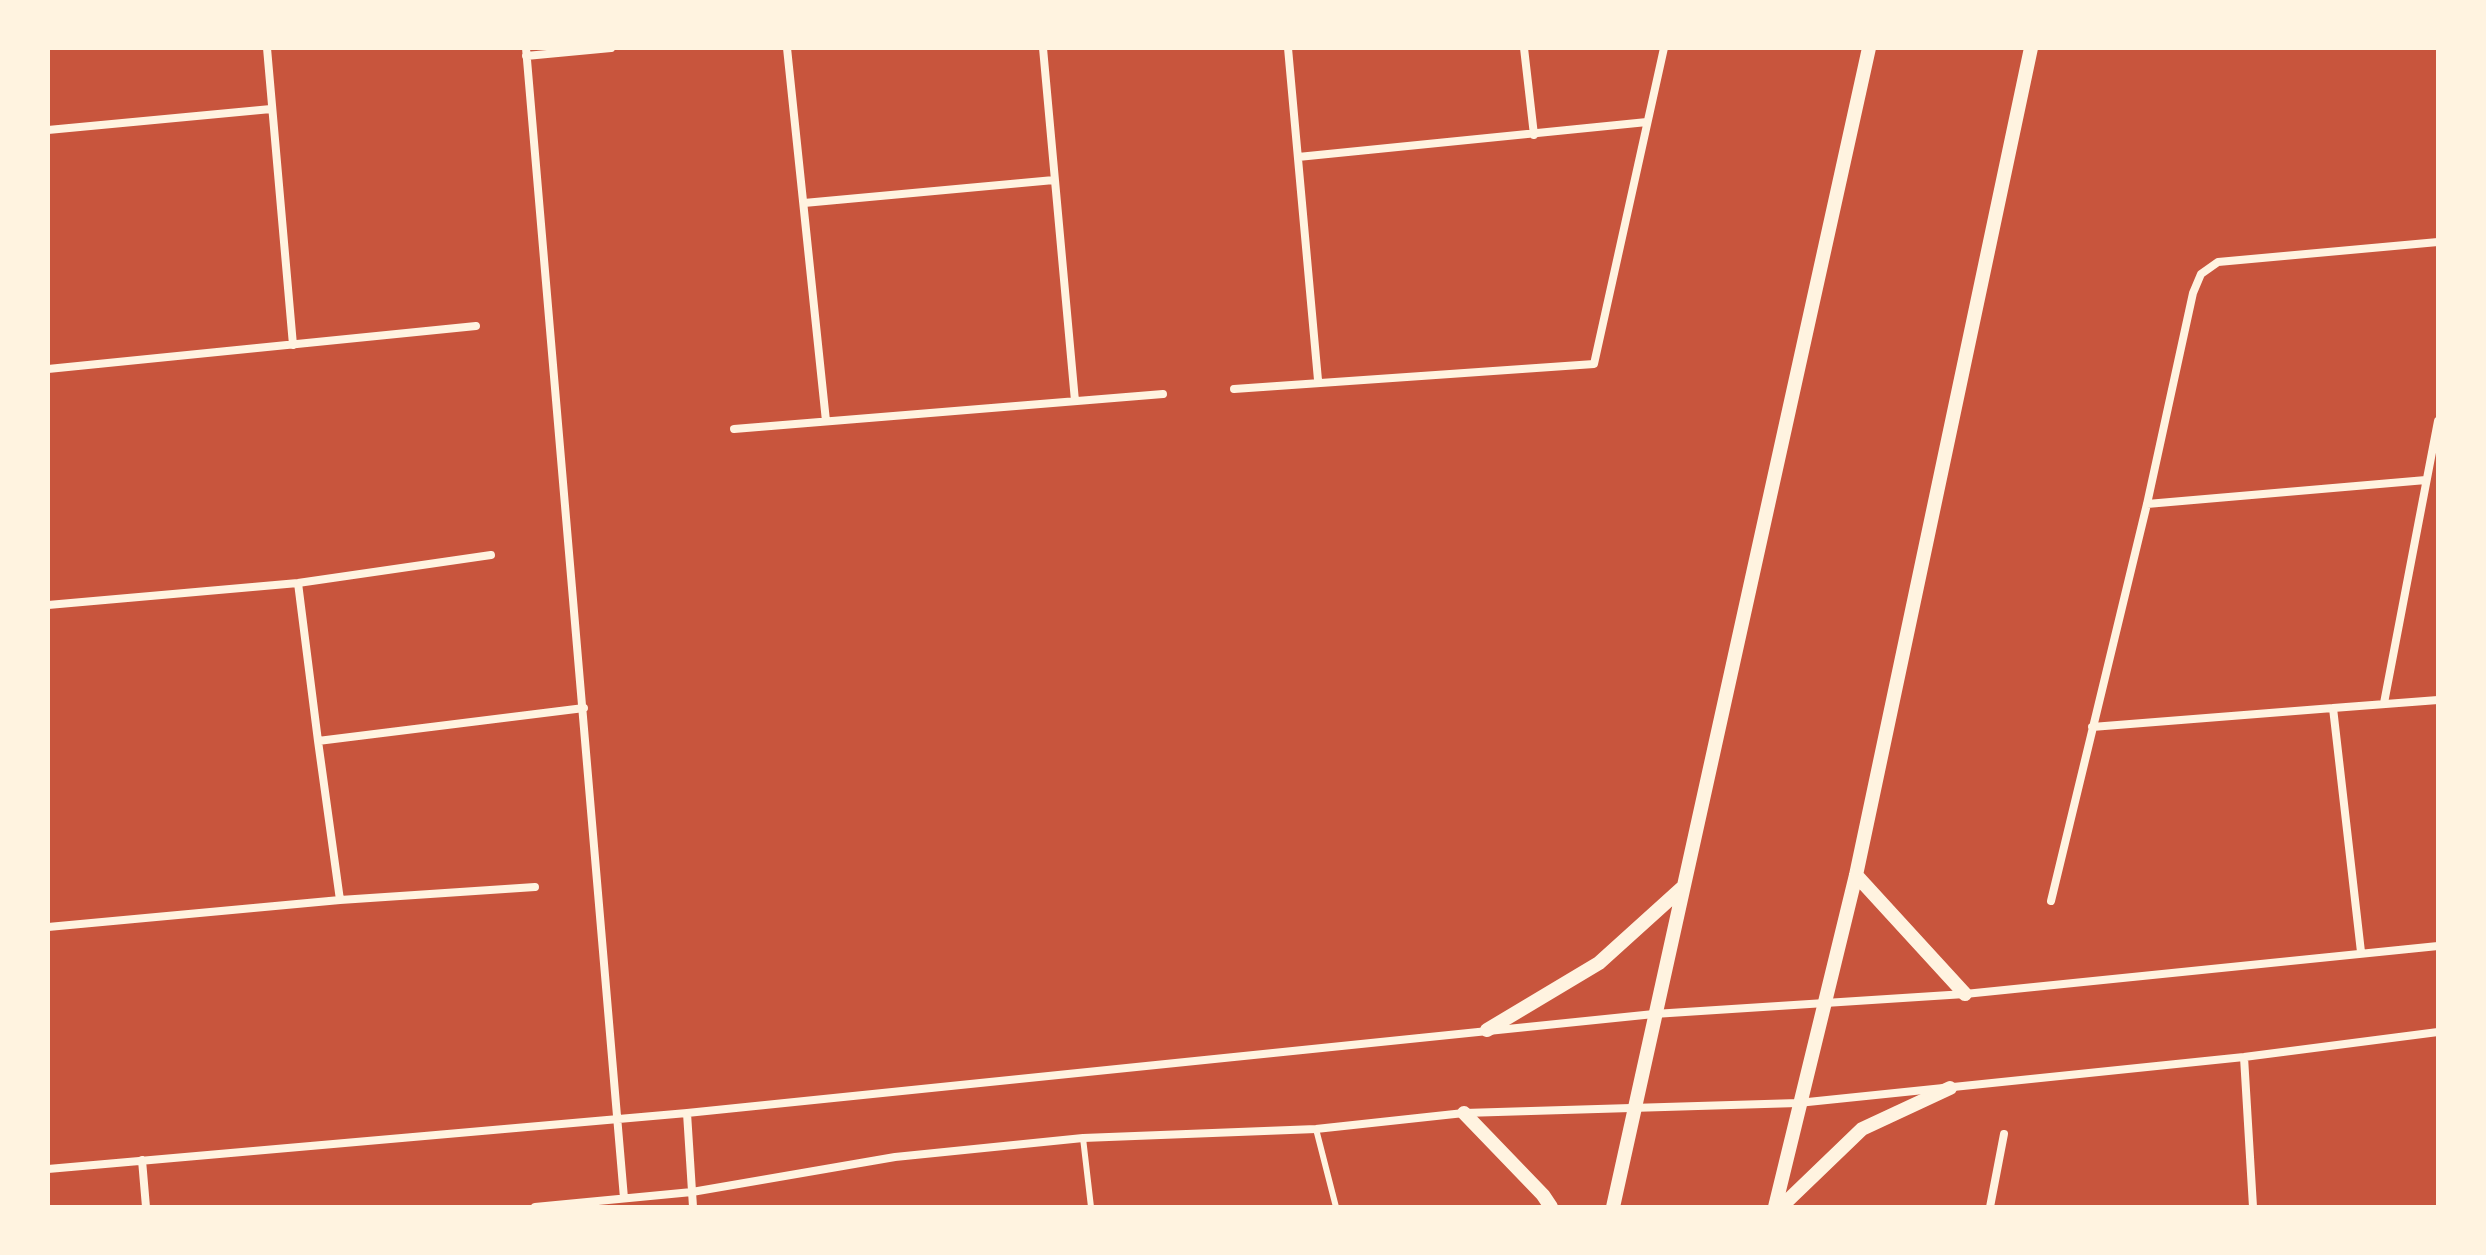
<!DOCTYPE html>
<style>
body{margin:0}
#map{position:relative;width:2486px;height:1255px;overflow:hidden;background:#c8553d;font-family:Barlow,sans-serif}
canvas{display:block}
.frame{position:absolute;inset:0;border:50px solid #fff3e0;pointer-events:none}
</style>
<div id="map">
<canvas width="2486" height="1255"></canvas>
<div class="frame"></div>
</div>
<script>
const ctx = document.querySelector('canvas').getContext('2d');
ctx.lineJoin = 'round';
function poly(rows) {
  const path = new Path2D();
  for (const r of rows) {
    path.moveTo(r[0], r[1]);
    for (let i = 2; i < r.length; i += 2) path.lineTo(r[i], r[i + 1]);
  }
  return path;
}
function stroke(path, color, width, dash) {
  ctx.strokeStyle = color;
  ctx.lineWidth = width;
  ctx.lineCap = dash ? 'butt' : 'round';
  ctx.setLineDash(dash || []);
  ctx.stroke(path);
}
const service = poly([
 [1316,1129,1336,1207],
 [1083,1138,1091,1207]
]);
const minor = poly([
 [267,48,293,345],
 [526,48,624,1198],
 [787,48,826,421],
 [1043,48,1075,401],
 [1288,48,1318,380],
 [1524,48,1534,135],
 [526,56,611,48],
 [48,130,271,109],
 [1298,157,1647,122],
 [804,203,1054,180],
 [48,369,476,326],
 [1234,389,1594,364,1664,48],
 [734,429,1163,394],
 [2147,504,2426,480],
 [298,583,318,741,584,708],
 [48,605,298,583,491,555],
 [2384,703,2438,421],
 [2092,727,2333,708],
 [340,900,535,887],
 [2051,901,2147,504,2193,293,2201,274,2218,262,2438,242],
 [48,927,340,900,318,741],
 [2361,952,2333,708,2438,700],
 [2244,1057,2253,1207],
 [687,1113,693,1207],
 [142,1160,146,1207],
 [48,1169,687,1113,1654,1014,1965,994,2438,946],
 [535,1207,692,1192,895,1157,1083,1138,1316,1129,1464,1113,1798,1103,2244,1057,2438,1032],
 [1990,1207,2004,1134]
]);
const tertiary = poly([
 [1856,875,1965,994],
 [1487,1030,1599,963,1682,888],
 [1464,1113,1543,1195,1551,1207],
 [1613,1207,1869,48],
 [1775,1207,1856,875,2031,48],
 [1781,1207,1862,1129,1950,1088]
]);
stroke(service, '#fff3e0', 6);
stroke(minor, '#fff3e0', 8);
stroke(tertiary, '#fff3e0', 14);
</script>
